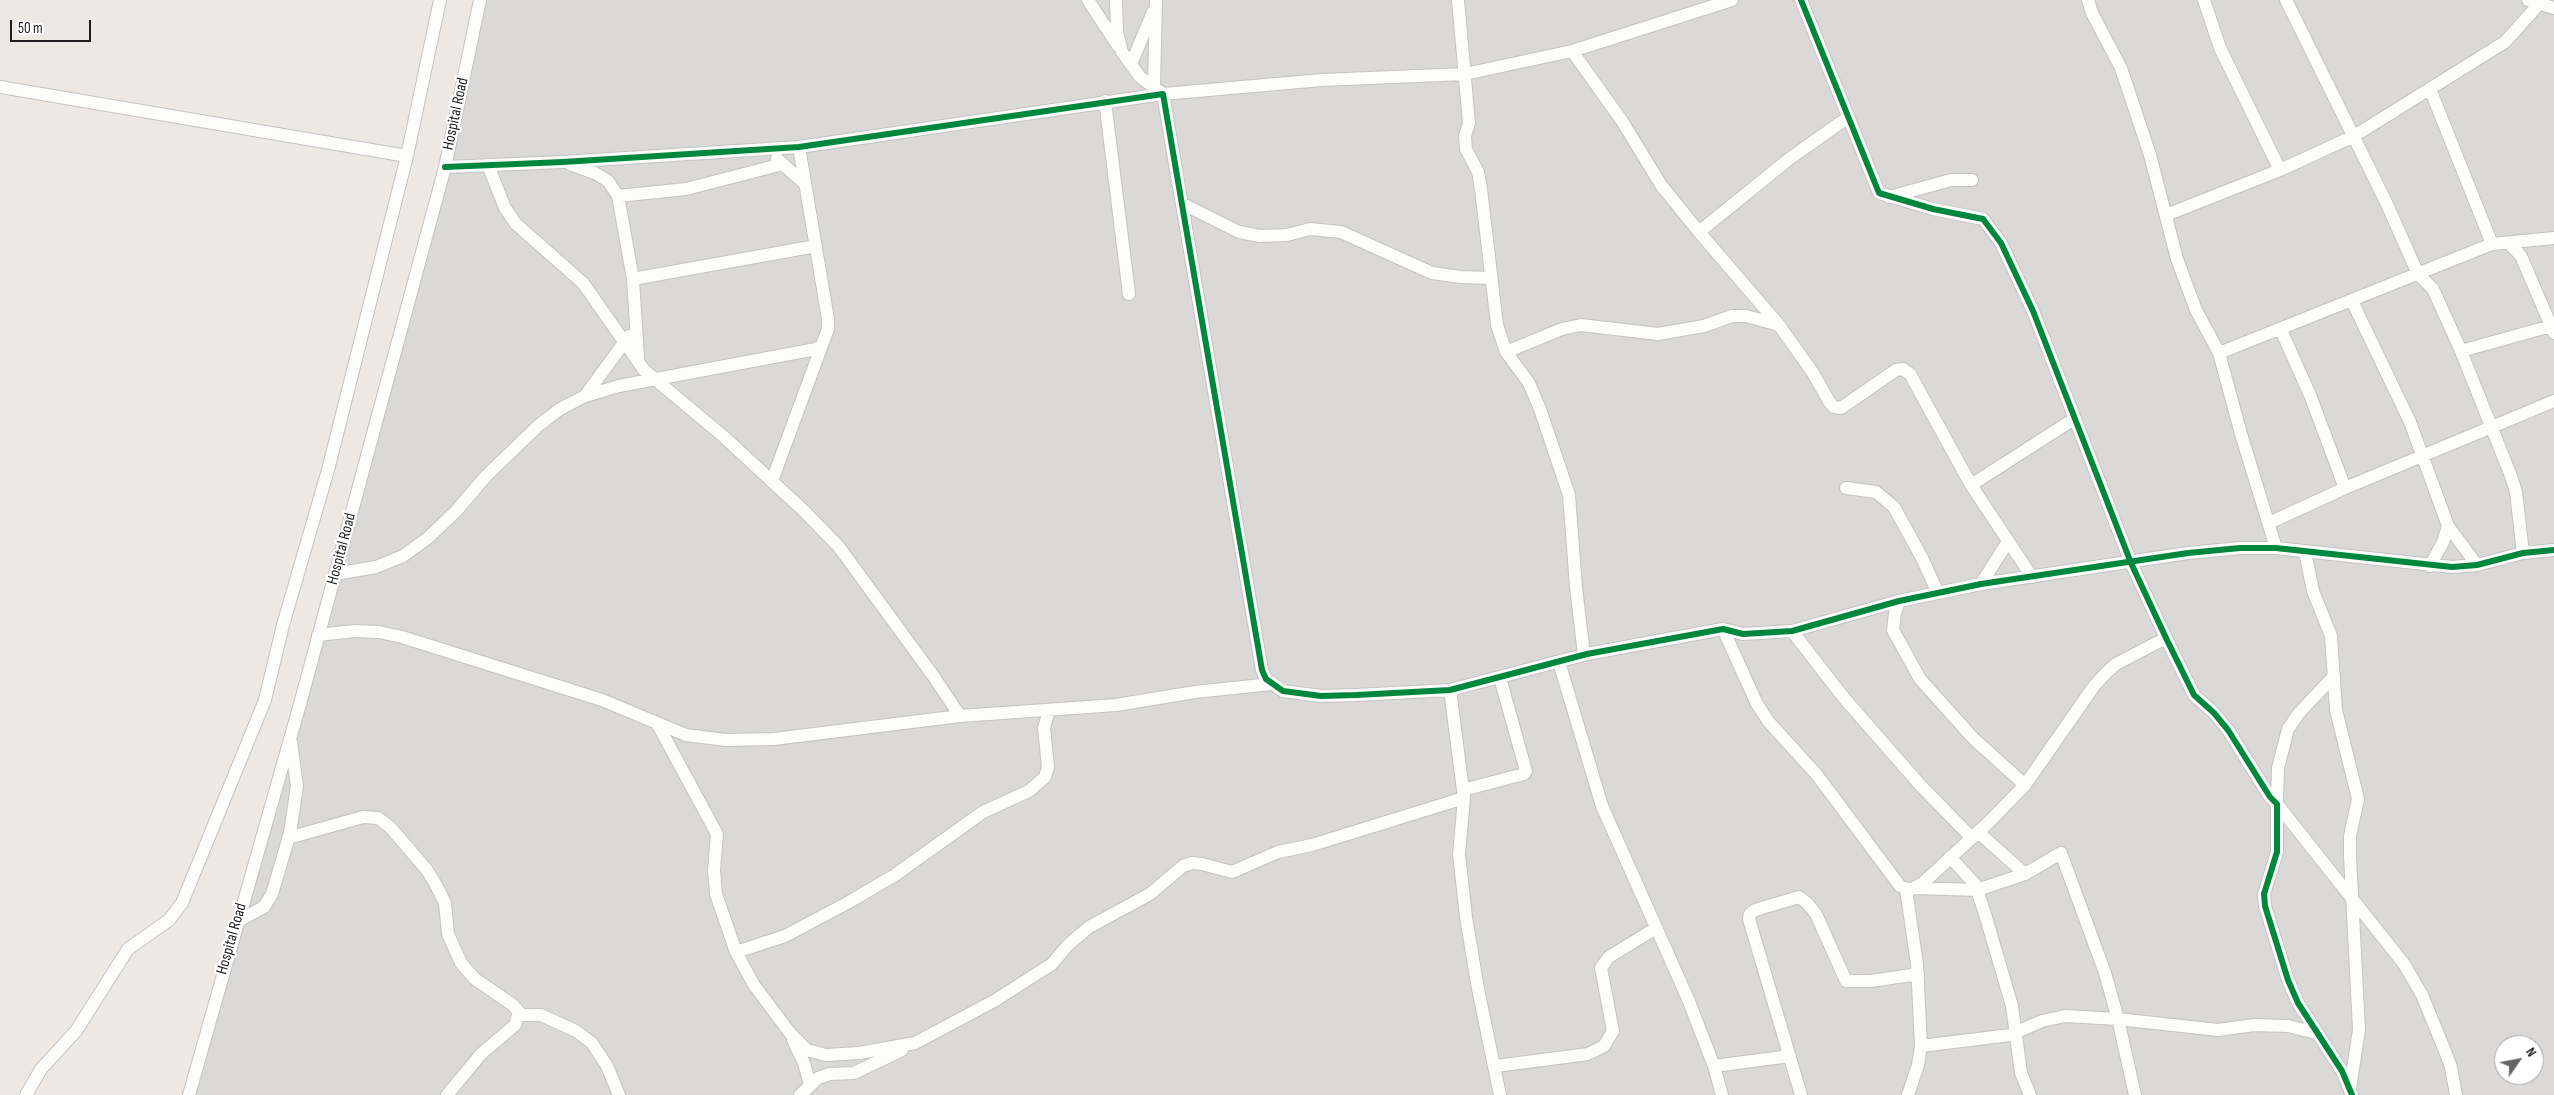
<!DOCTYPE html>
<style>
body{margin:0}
#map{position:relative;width:2554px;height:1095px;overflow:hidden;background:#ece9e5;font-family:"Sofia Sans Condensed",sans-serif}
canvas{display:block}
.north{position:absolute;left:2494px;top:1035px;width:50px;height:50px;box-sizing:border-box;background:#fff;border:1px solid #a5a5a5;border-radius:50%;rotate:57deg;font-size:14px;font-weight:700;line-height:20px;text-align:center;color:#1d1d1d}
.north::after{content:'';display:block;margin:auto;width:18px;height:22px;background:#656463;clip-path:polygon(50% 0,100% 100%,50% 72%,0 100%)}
.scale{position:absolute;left:10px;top:20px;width:81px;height:22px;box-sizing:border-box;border:2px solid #1d1d1d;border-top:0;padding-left:6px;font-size:15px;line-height:18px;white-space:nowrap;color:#1d1d1d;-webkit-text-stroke:4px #fff;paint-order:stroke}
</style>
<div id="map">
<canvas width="2554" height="1095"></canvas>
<div class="north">N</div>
<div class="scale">50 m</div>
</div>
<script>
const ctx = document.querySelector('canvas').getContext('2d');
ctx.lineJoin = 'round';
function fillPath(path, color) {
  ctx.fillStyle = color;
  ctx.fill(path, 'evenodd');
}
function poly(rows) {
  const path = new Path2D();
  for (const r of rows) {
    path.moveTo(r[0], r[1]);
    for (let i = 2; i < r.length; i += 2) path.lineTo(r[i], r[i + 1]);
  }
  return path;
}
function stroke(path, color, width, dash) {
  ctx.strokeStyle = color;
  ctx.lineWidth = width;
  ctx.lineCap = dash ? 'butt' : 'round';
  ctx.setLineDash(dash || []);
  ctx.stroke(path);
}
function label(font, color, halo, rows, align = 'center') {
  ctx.font = font + ' "Sofia Sans Condensed",sans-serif';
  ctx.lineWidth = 4.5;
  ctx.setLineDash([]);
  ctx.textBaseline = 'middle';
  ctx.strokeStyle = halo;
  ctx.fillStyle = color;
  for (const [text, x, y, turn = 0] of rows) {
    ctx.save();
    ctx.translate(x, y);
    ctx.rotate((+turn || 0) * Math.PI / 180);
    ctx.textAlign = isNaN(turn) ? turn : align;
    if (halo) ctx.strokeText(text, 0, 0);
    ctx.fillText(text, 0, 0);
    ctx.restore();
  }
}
const residential = poly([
 [480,0,2554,0,2554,1095,189,1095,445,167],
 [2504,1045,2534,1045,2534,1075,2504,1075]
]);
const minor = poly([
 [1088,0,1118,46],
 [1116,0,1117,32,1122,52,1140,77,1163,94,1322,80,1465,74,1572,51,1732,0],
 [1458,0,1469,123,1465,136,1466,149,1478,172,1481,189,1497,325,1506,352,1529,383,1540,409,1569,495,1576,587,1584,655],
 [1801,0,1879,193,1933,209,1983,219,2001,243,2033,311,2131,563,2166,638,2194,695,2214,713,2228,730,2270,797,2277,804,2277,852,2264,894,2265,906,2288,980,2298,1003,2342,1071,2352,1095],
 [2088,0,2092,13,2121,68,2150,155,2177,259,2196,310,2219,353,2241,434,2276,548],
 [2204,0,2220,48,2280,170],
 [2286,0,2386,202,2418,274,2433,289,2461,351,2511,476,2516,492,2523,553],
 [2528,0,2554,8],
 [1572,51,1622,121,1661,185,1699,232,1779,325,1813,373,1830,403,1834,407,1841,408,1896,370,1903,369,1910,374,1971,485,2032,577],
 [1131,64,1153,12],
 [1154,86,1156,0],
 [0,87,407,156],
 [2430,89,2492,244],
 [1105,101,1129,294],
 [777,159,805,184],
 [570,164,595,173,608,181,618,196,633,279,638,357],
 [488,165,505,208,516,224,583,283,644,370,723,436,803,510,839,547,934,677,960,716],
 [445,167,563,162,799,147,1163,94,1262,670,1266,679,1283,691,1321,696,1356,695,1450,690,1587,654,1723,629,1743,634,1792,631,1899,601,1981,584,2188,553,2240,548,2276,548,2452,567,2477,565,2523,553,2554,550],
 [618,196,686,189,783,164],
 [1889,197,1951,180,1972,180],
 [1183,204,1239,232,1260,236,1287,235,1310,229,1341,232,1432,273,1461,277,1490,278],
 [2166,215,2280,170,2354,136,2505,42,2539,4,2540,0],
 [1699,232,1789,159,1847,118],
 [2509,243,2521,256,2554,333],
 [633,279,816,246],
 [2352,301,2410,422,2448,526,2477,565],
 [2281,330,2310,395,2345,488],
 [2461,351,2551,326],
 [1506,352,1562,329,1581,325,1658,334,1704,326,1732,316,1746,316,1779,325],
 [2219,353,2492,244,2554,238],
 [585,396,629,336],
 [772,481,822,345],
 [1971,485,2074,419],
 [1846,488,1876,492,1894,507,1922,558,1938,593],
 [2269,523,2345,488,2554,401],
 [2305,552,2313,591,2331,636,2336,710,2358,799,2350,836,2350,856,2359,1030,2350,1088],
 [2430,566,2443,542,2448,526],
 [335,574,376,567,403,556,429,537,457,510,486,476,539,425,560,409,585,396,619,386,816,349,822,345,828,329,828,319,799,147],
 [1981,584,2007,543],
 [1899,601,1895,613,1893,630,1920,679,1973,738,2025,785],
 [1723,629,1757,704,1768,721,1817,775,1900,886,1910,890,1923,883,1990,821,2025,785,2094,686,2106,673,2116,664,2166,638],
 [1792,631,1844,698,1921,786,1972,838],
 [318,635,354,631,379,632,402,637,602,700,686,735,726,740,774,739,960,716,1116,705,1195,692,1271,684],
 [1559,662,1602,806,1688,999,1714,1066,1722,1095],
 [2333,677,2299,713,2288,729,2278,768,2277,804,2404,964,2422,995,2445,1051,2451,1067,2456,1095],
 [1450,690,1464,798,1459,854,1466,917,1478,989,1500,1095],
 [658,725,717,834,714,870,716,894,736,952,754,985,790,1033,807,1050,826,1055,859,1053,915,1043,994,1001,1052,964,1068,945,1089,927,1150,894,1183,866,1192,863,1202,864,1232,872,1278,852,1312,845,1464,798],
 [1463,790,1524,774,1526,771,1500,678],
 [1978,832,2025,874],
 [288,838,363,817,378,818,390,827,427,870,436,885,445,903,448,934,461,963,475,979,513,1005,519,1012,515,1025,481,1054,447,1095],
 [1950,857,1975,884,1985,914,2012,1006,2021,1073,2030,1095],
 [1915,888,1977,890,2025,874,2061,853,2105,973,2118,1019,2135,1095],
 [1906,889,1917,964,1921,1046,1918,1065,1908,1095],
 [238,921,264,907,272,894,290,833,297,786,291,742],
 [736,952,785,936,849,902,895,875,983,812,1029,791,1045,777,1048,767,1044,728,1049,710],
 [519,1015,541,1015,576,1031,592,1043,607,1066,619,1095],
 [793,1040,804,1063,810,1085],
 [1921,1046,2010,1035,2042,1021,2065,1016,2118,1019,2218,1030,2254,1025,2288,1026,2316,1033],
 [1496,1066,1588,1054,1604,1046,1613,1031,1601,968,1609,957,1656,928],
 [1714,1066,1790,1056],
 [26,1095,41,1069,76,1031,128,949,169,920,182,903,265,700,283,625,328,470,407,156,440,0],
 [189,1095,300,704,445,167,480,0],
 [800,1095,818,1078,830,1074,854,1073,902,1050],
 [1801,1095,1749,919,1750,914,1755,910,1799,897,1807,903,1816,914,1846,981,1871,981,1918,974]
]);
const cycleway = poly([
 [1801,0,1879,193,1933,209,1983,219,2001,243,2033,311,2131,563,2166,638,2194,695,2214,713,2228,730,2270,797,2277,804,2277,852,2264,894,2265,906,2288,980,2298,1003,2342,1071,2352,1095],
 [445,167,563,162,799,147,1163,94,1262,670,1266,679,1283,691,1321,696,1356,695,1450,690,1587,654,1723,629,1743,634,1792,631,1899,601,1981,584,2188,553,2240,548,2276,548,2452,567,2477,565,2523,553,2554,550]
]);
const streetNames = [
 ["Hospital Road",456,114,-78],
 ["Hospital Road",342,549,-75],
 ["Hospital Road",232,939,-74]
];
fillPath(residential, '#dbd9d7');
stroke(minor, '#c4c3c1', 14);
stroke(minor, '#fcfcfb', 12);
stroke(cycleway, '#00873e', 6);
label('16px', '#1d1d1d', '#fff', streetNames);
</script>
